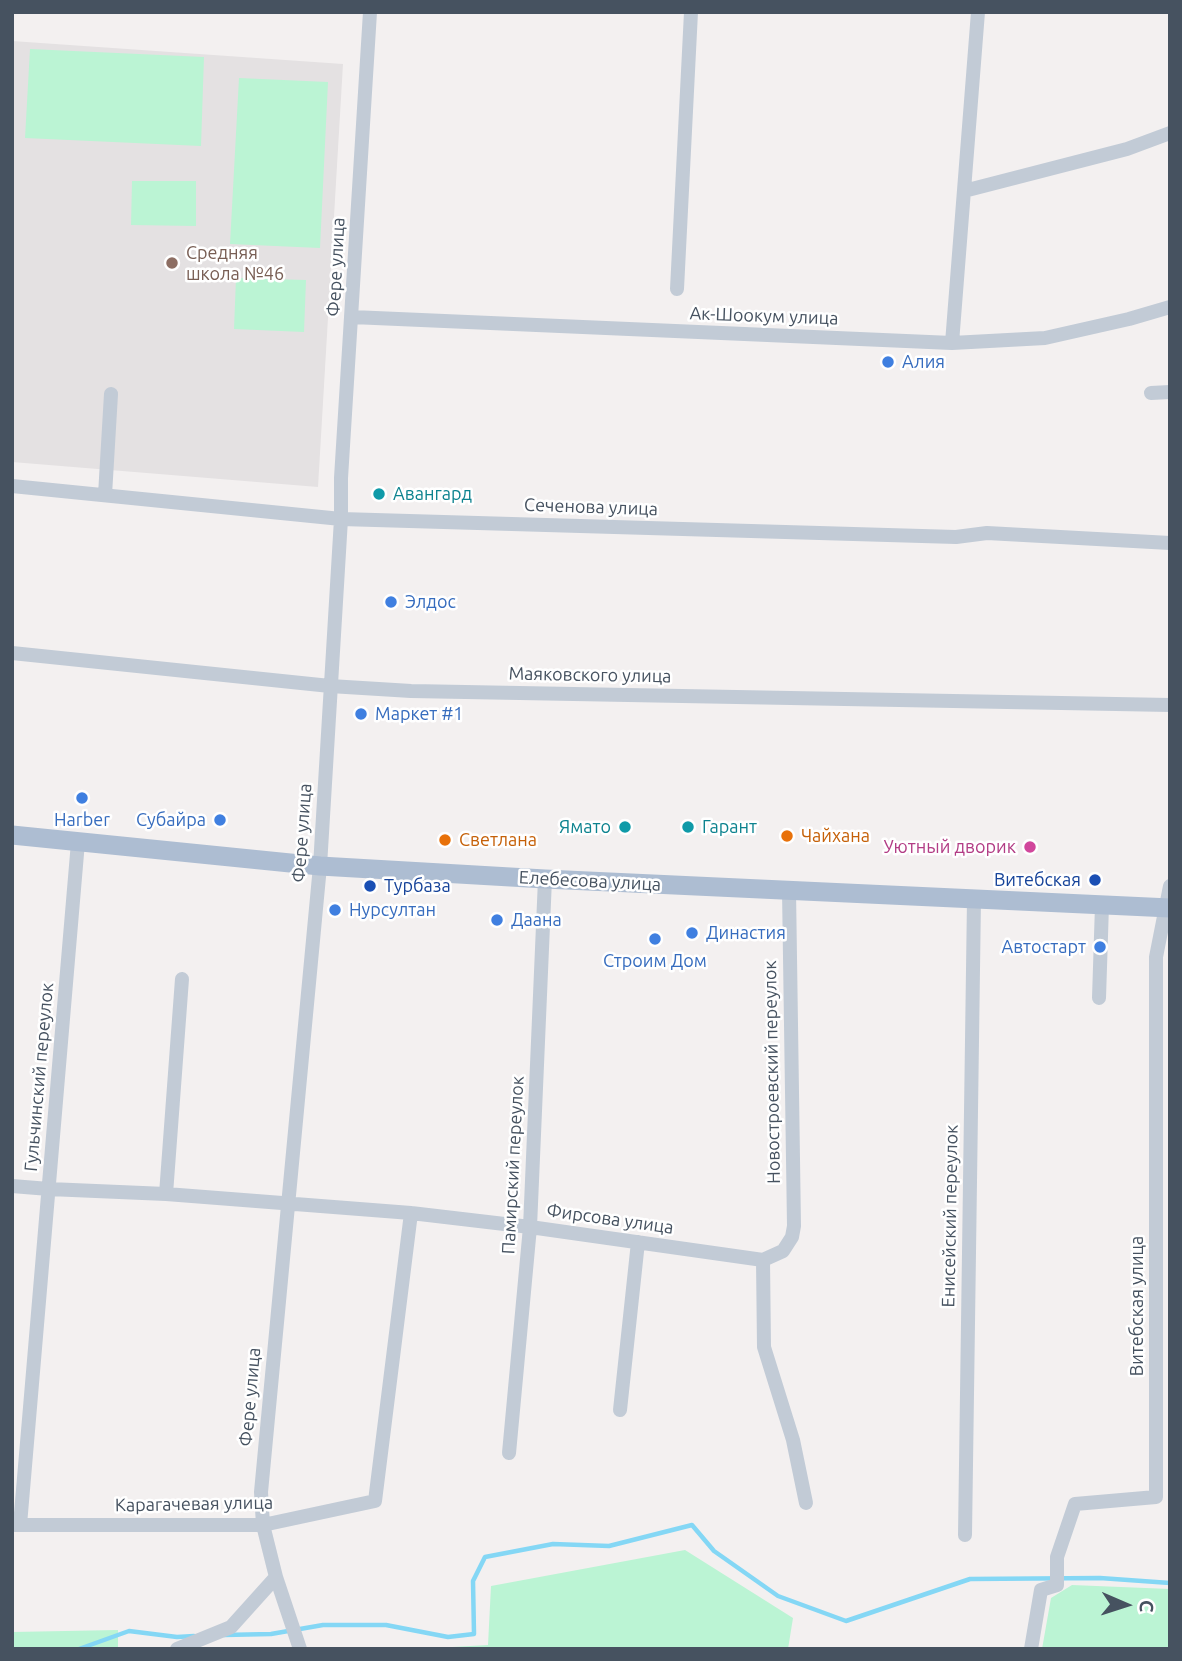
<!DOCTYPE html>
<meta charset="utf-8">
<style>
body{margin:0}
#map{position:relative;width:1182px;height:1661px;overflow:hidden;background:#f3f0f0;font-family:Ubuntu,sans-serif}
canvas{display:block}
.frame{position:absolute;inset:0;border:14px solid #465260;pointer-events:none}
.north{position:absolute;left:1091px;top:1570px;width:70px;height:70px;-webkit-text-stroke:5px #fff;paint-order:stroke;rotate:93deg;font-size:19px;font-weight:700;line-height:28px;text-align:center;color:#465260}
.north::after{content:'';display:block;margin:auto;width:24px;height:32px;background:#465260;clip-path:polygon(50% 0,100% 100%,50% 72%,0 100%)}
</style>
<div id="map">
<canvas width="1182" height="1661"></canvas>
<div class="frame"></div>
<div class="north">С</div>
</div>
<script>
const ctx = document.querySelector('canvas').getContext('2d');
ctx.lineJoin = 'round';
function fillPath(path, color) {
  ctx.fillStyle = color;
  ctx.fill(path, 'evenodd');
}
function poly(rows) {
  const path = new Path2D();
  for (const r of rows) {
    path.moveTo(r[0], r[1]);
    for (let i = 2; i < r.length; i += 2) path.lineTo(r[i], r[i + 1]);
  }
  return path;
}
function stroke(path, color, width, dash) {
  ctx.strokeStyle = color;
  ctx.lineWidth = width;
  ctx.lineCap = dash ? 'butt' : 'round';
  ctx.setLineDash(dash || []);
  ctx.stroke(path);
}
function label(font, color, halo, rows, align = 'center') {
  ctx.font = font + ' Ubuntu,sans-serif';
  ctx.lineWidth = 5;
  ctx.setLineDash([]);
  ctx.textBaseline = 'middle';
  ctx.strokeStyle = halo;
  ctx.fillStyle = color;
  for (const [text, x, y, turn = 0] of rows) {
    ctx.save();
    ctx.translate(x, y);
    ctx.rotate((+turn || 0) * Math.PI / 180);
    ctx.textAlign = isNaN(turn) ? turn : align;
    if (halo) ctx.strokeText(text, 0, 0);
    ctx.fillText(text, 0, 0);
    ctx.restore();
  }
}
const education = poly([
 [12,41,343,64,318,487,12,462]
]);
const green = poly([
 [30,49,204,57,201,146,25,138],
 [239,78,328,82,320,248,230,244],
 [132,181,196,181,196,226,131,225],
 [236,278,306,280,304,332,234,329],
 [685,1550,793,1618,788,1649,417,1649,488,1645,491,1586],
 [1072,1585,1170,1589,1170,1649,1042,1649,1051,1598],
 [118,1630,118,1649,12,1649,12,1632]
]);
const stream = poly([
 [224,1635,271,1634,323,1625,386,1625,448,1637,474,1634,473,1581,485,1557,553,1544,609,1546,692,1525,714,1551,778,1596,846,1621,970,1579,1100,1578,1170,1583],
 [79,1649,129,1631,177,1637,194,1636]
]);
const minor = poly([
 [964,191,1127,149,1170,133],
 [677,289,691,12],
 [352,317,952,343,1045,338,1129,319,1170,307],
 [952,343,978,12],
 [1151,393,1170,392],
 [12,486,341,519,956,537,987,533,1170,543],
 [105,495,111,394],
 [12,653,330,686,411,691,1170,705],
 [1099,998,1102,905],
 [12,1186,49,1189,166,1194,411,1213,530,1227,763,1260,783,1251,792,1237,794,1226,789,890],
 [166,1194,182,979],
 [763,1260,764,1347,793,1440,806,1503],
 [620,1410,638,1242],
 [509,1453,530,1227,545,879],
 [12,1525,263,1525,375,1501,411,1213],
 [20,1525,78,842],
 [965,1535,974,899],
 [177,1649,231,1627,276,1577],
 [300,1649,276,1577,263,1525,261,1492,320,866,341,519,341,478,370,12],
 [1031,1649,1041,1590,1057,1585,1057,1557,1075,1504,1156,1497,1156,957,1170,886]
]);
const major = poly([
 [12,835,320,866,545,879,1170,908]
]);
const markers = [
 [172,263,7,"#8d6e63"],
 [888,362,7,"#3f7fe0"],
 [379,494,7,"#0f9aa8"],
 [391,602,7,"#3f7fe0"],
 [361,714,7,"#3f7fe0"],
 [82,798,7,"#3f7fe0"],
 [220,820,7,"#3f7fe0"],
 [625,827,7,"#0f9aa8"],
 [688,827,7,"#0f9aa8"],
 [787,836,7,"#e8710a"],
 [445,840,7,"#e8710a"],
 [1030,847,7,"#d1479c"],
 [1095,880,7,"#1a4fb4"],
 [370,886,7,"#1a4fb4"],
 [335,910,7,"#3f7fe0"],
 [497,920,7,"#3f7fe0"],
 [692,933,7,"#3f7fe0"],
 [655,939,7,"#3f7fe0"],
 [1100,947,7,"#3f7fe0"]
];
const educationNames = [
 ["Средняя",186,253],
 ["школа №46",186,274]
];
const streetNames = [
 ["Фере улица",336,267,-87],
 ["Ак-Шоокум улица",764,316,2],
 ["Сеченова улица",591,507,2],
 ["Маяковского улица",590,675,1],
 ["Фере улица",302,833,-86],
 ["Елебесова улица",590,881,3],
 ["Новостроевский переулок",772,1072,-91],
 ["Гульчинский переулок",39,1077,-85],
 ["Памирский переулок",513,1165,-87],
 ["Енисейский переулок",950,1216,-89],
 ["Фирсова улица",610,1219,8],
 ["Витебская улица",1137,1306,-90],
 ["Фере улица",250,1397,-85],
 ["Карагачевая улица",194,1504,-1]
];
const shopNames = [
 ["Алия",902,362],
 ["Элдос",405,602],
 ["Маркет #1",375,714],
 ["Harber",82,820,"center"],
 ["Субайра",206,820,"right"],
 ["Нурсултан",349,910],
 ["Даана",511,920],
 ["Династия",706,933],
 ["Автостарт",1086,947,"right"],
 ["Строим Дом",655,961,"center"]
];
const cultureNames = [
 ["Авангард",393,494],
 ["Ямато",611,827,"right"],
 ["Гарант",702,827]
];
const foodNames = [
 ["Чайхана",801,836],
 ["Светлана",459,840]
];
const hotelNames = [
 ["Уютный дворик",1016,847]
];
const transitNames = [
 ["Витебская",1081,880],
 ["Турбаза",384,886,"left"]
];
fillPath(education, '#e4e1e2');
fillPath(green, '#bbf4d4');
stroke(stream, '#84d7f5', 4.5);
stroke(minor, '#c2cbd6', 14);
stroke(major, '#adbdd2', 19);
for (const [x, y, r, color] of markers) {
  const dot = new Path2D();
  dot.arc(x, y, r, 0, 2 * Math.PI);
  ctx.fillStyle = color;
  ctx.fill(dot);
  stroke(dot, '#fff', 2.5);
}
label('18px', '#785e54', '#fff', educationNames, 'left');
label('18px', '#465260', '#fff', streetNames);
label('18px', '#366cbe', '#fff', shopNames, 'left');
label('18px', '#0d838f', '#fff', cultureNames, 'left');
label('18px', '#c56008', '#fff', foodNames, 'left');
label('18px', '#b23c85', '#fff', hotelNames, 'right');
label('18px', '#164399', '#fff', transitNames, 'right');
</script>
